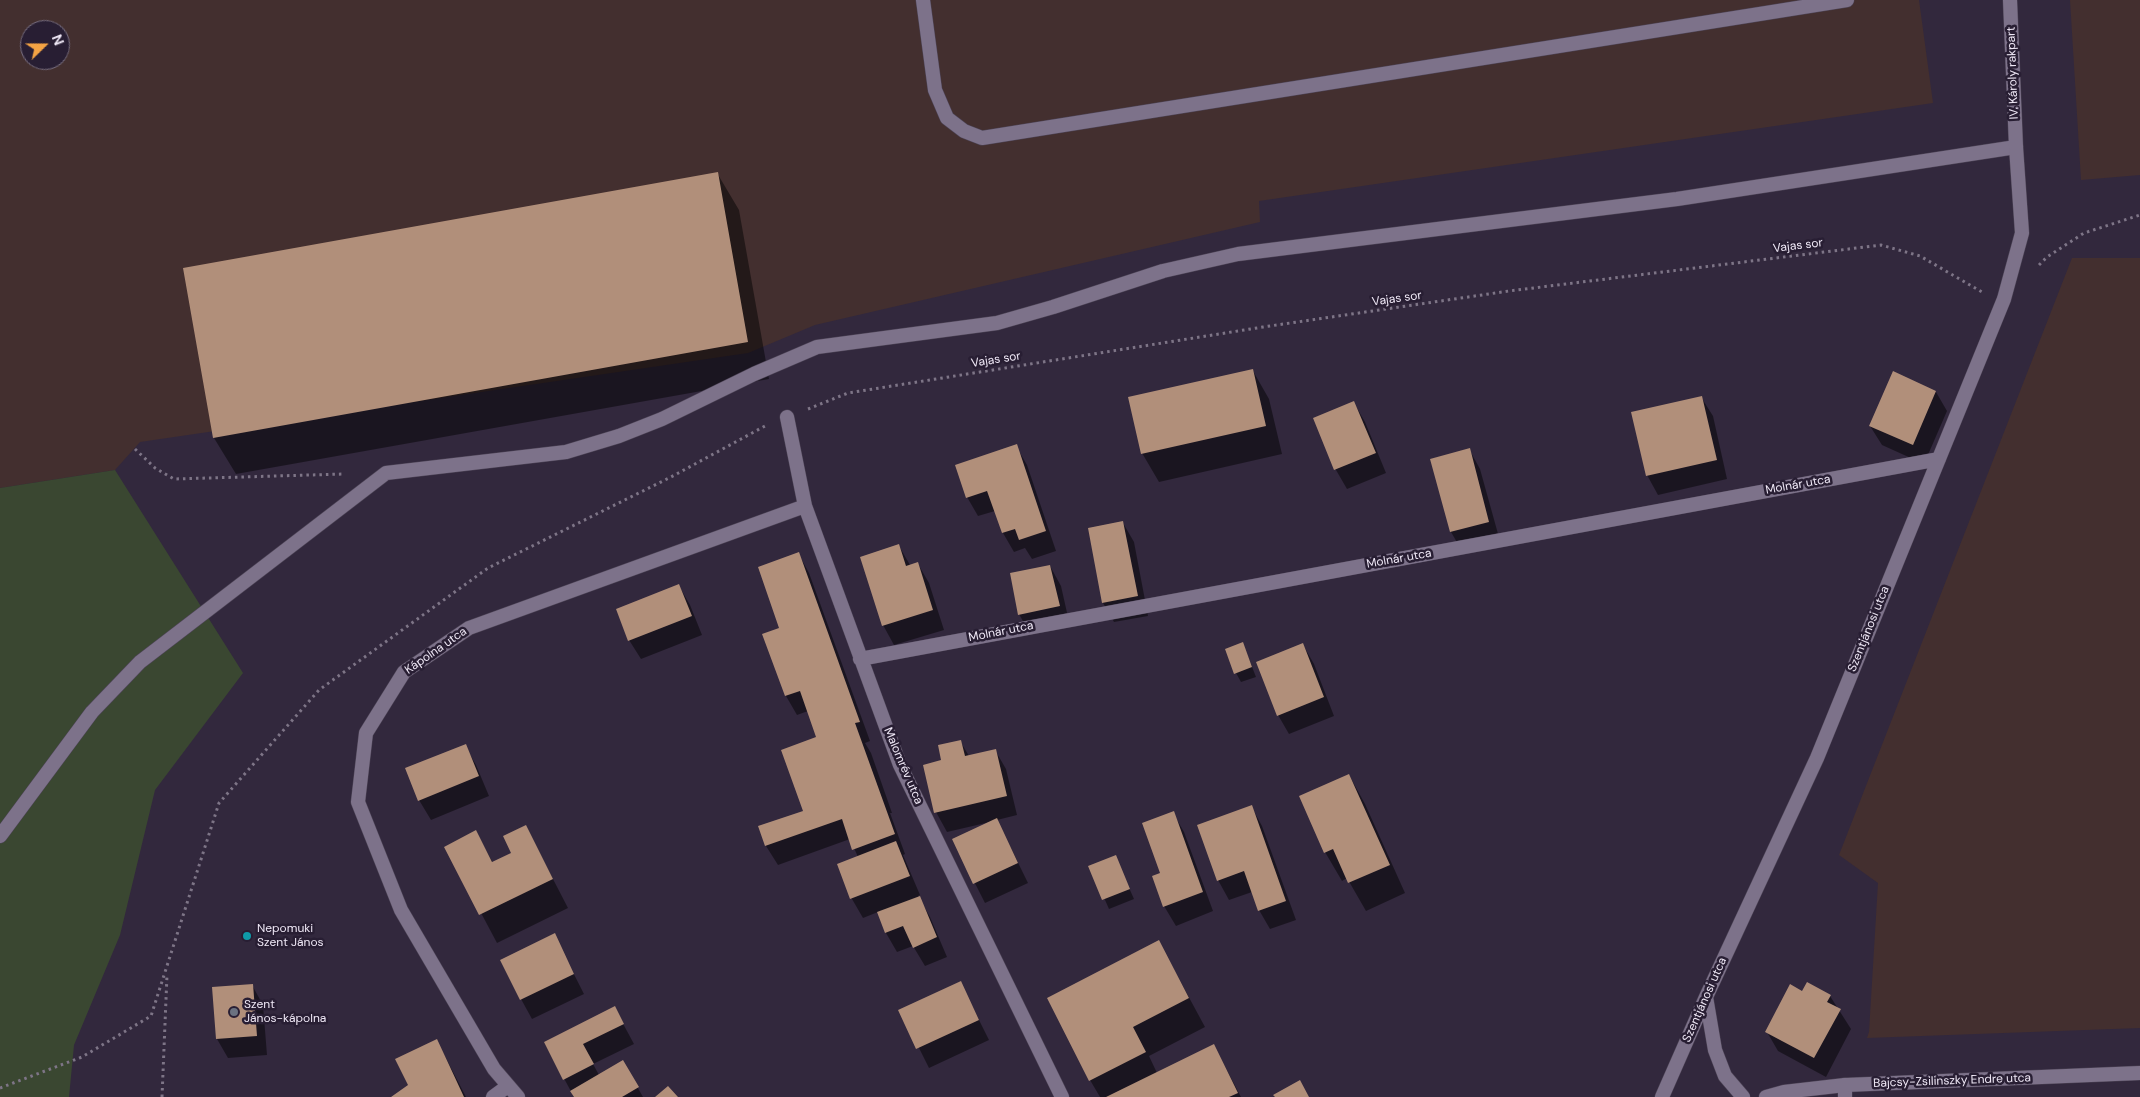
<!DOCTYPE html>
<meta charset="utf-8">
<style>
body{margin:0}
#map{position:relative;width:2140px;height:1097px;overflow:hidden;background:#32283d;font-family:"DM Sans",sans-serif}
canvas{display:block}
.north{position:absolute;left:20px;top:20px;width:50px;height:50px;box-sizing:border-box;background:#281e33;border:1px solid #786f81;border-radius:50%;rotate:68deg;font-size:14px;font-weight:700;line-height:20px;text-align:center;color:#efe8f6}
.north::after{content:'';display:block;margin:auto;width:18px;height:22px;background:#f4a344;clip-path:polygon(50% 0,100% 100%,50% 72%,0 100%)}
</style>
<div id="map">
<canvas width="2140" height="1097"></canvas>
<div class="north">N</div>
</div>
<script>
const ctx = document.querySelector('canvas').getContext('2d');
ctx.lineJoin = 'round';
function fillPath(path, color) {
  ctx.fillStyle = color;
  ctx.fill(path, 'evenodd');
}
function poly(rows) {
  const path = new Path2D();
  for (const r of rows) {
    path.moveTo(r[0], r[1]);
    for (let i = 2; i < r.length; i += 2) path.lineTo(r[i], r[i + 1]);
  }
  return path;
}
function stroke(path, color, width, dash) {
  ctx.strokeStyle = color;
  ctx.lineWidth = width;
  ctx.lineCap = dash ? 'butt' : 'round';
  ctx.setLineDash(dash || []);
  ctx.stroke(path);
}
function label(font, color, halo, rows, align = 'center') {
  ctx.font = font + ' "DM Sans",sans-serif';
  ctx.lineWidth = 5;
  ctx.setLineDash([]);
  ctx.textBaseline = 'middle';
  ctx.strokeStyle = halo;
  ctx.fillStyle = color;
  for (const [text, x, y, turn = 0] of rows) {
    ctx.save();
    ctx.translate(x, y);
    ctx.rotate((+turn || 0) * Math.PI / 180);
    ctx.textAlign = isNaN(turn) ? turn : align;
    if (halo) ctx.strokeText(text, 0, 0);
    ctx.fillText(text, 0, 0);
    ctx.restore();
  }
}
const industrial = poly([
 [0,0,1919,0,1933,103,1259,201,1260,222,815,325,748,353,140,442,115,470,0,488],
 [30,30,60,30,60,60,30,60],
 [2070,0,2140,0,2140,175,2081,180],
 [2072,258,2140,258,2140,1028,1867,1038,1869,1032,1878,883,1839,855]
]);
const green = poly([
 [115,470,243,673,155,790,120,935,74,1045,69,1097,0,1097,0,488]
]);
const shadow = poly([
 [717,173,739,210,769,379,236,474,214,438],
 [1253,371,1269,399,1282,454,1159,482,1142,453],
 [1936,392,1947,411,1924,464,1882,445,1870,426],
 [1701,397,1713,416,1727,479,1658,495,1647,475],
 [1354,403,1365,422,1386,473,1347,489,1336,470,1314,419],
 [1016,446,1027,465,1056,551,1032,559,1025,548,1014,552,1003,533,995,511,978,516,967,497],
 [1469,449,1480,469,1500,541,1462,551,1451,532,1432,459],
 [1123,523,1134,542,1148,616,1114,622,1103,603],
 [899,546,910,565,918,564,929,583,944,630,894,645,883,625],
 [798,553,809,573,870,741,865,743,871,753,892,813,890,813,905,854,903,855,920,895,918,896,930,917,947,957,925,966,913,946,897,952,886,933,878,912,863,918,852,899,839,865,858,857,850,839,778,865,766,846,760,827,804,811,818,738,808,711,797,715,786,696,764,635,781,629],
 [1050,566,1061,586,1070,626,1030,634,1019,614],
 [679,586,690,605,702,635,641,659,629,640],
 [1243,644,1256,677,1241,682,1236,673],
 [1303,645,1314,664,1334,716,1289,734,1278,715],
 [960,741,969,756,995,750,1006,769,1017,815,997,820,1028,883,985,903,953,840,990,822,947,832,936,812,942,761],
 [465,746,476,765,489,796,431,820,419,800],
 [1349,775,1365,804,1405,893,1366,911,1347,878,1342,881,1325,852],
 [1251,806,1262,826,1296,920,1270,929,1259,910,1252,892,1229,900,1218,880],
 [1173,813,1184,832,1213,911,1176,926,1164,906,1162,874],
 [526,827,568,908,497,943,446,847,476,832,493,863,513,853],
 [1115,856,1134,899,1109,909,1090,866],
 [554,935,584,994,532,1019,521,999],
 [1159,942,1205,1027,1149,1056,1157,1073,1214,1046,1241,1097,1100,1097,1090,1080],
 [960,982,989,1040,929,1068,900,1010],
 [252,985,263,1005,267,1055,228,1058,217,1039],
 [1803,992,1830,996,1851,1029,1826,1077,1778,1051,1767,1032],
 [614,1007,634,1044,593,1064,599,1075,623,1062,643,1097,574,1097,545,1043],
 [437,1041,466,1097,393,1097,409,1085]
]);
const building = poly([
 [718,172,748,342,213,438,183,268],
 [1253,369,1266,426,1141,454,1128,397],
 [1893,371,1936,391,1913,445,1869,426],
 [1702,396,1717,460,1646,476,1631,412],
 [1354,401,1376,453,1334,470,1313,418],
 [1017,444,1046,531,1019,540,1015,529,1002,533,987,491,966,498,955,465],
 [1470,448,1489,522,1450,532,1430,459],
 [1123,521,1138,596,1102,603,1088,528],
 [899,544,906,566,918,562,933,610,882,626,860,557],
 [799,552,860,722,855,723,895,834,852,850,842,819,765,846,758,826,803,811,781,750,816,737,800,691,785,696,762,634,779,628,758,567],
 [1050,565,1060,606,1018,615,1010,573],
 [679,584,692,616,628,641,616,609],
 [1243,642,1252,667,1234,674,1225,649],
 [1303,643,1324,697,1277,716,1256,662],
 [961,740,965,756,996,749,1007,796,934,813,923,765,941,760,938,745],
 [466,744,479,776,418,801,405,768],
 [1349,774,1390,865,1348,883,1333,849,1324,853,1299,796],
 [1252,805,1286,901,1258,911,1244,871,1217,881,1197,825],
 [1174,811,1203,892,1163,907,1152,876,1160,873,1142,823],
 [997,818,1018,863,973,884,952,839],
 [526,825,553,879,479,915,444,847,476,830,492,862,511,853,503,836],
 [896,841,910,876,850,899,837,864],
 [1116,855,1130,889,1102,900,1088,866],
 [920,896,937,937,913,948,903,926,885,933,877,912],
 [555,933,574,974,520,1000,500,960],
 [1159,940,1189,998,1133,1027,1146,1052,1089,1081,1047,998],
 [961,981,979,1020,916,1049,898,1010],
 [1807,982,1831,995,1827,1002,1841,1009,1814,1058,1765,1032,1790,984,1802,991],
 [253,984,257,1036,216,1039,212,987],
 [615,1006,624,1024,583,1044,594,1064,563,1080,544,1042],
 [437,1039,464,1097,391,1097,408,1085,395,1059],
 [1214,1044,1238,1093,1229,1097,1106,1097],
 [623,1060,639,1087,622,1097,574,1097,570,1091],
 [1300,1080,1309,1097,1275,1097,1273,1095],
 [668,1086,678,1097,655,1097]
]);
const path = poly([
 [2039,265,2047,257,2084,233,2140,215],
 [808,409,848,393,1263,327,1509,291,1881,245,1920,256,1982,292],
 [135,449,155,468,174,479,344,474],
 [0,1088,82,1057,151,1016,219,803,319,690,488,568,671,477,765,426],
 [162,1097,167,975]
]);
const service = poly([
 [923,0,935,90,947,118,964,131,982,138,1847,0],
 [0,836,92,712,140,662,386,473,566,452,619,436,662,419,754,374,817,347,997,323,1053,307,1163,271,1238,254,1677,199,2016,147],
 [1845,1085,1845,1097]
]);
const minor = poly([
 [787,417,805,506,900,765,1062,1097],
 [860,659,1939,459],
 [1706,997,1715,1050,1725,1076,1743,1097],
 [493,1097,508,1086],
 [518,1097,494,1069,401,910,358,802,366,733,404,672,469,628,805,506],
 [1662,1097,1706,997,1817,758,2004,299,2022,233,2016,147,2010,0],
 [1766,1097,1784,1092,1845,1085,2140,1073]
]);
const markers = [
 [247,936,5,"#0f9aa8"],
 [234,1012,5,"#6b7280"]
];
const streetNames = [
 ["IV. Károly rakpart",2013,73,-92],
 ["Vajas sor",1798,246,-7],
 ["Vajas sor",1397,299,-8],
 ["Vajas sor",996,360,-9],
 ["Molnár utca",1798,485,-10],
 ["Molnár utca",1399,559,-10],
 ["Szentjánosi utca",1869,629,-68],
 ["Molnár utca",1001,632,-11],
 ["Kápolna utca",436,651,-35],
 ["Malomrév utca",903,766,67],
 ["Szentjánosi utca",1705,1000,-66],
 ["Bajcsy-Zsilinszky Endre utca",1952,1081,-2]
];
const poiNames = [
 ["Nepomuki",257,929],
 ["Szent János",257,943],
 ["Szent",244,1005],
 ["János-kápolna",244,1019]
];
fillPath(industrial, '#432f2f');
fillPath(green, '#3a4731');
fillPath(shadow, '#0007');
fillPath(building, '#b18f7a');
stroke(service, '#4d4456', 15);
stroke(minor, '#4d4456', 15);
stroke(path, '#7e7587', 3, [2.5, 4]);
stroke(service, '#7d728a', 14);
stroke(minor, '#7d728a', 14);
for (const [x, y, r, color] of markers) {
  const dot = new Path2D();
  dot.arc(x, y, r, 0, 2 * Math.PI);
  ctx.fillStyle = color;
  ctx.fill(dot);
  stroke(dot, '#281e33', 2);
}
label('12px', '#efe8f6', '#281e33', streetNames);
label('12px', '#efe8f6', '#281e33', poiNames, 'left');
</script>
